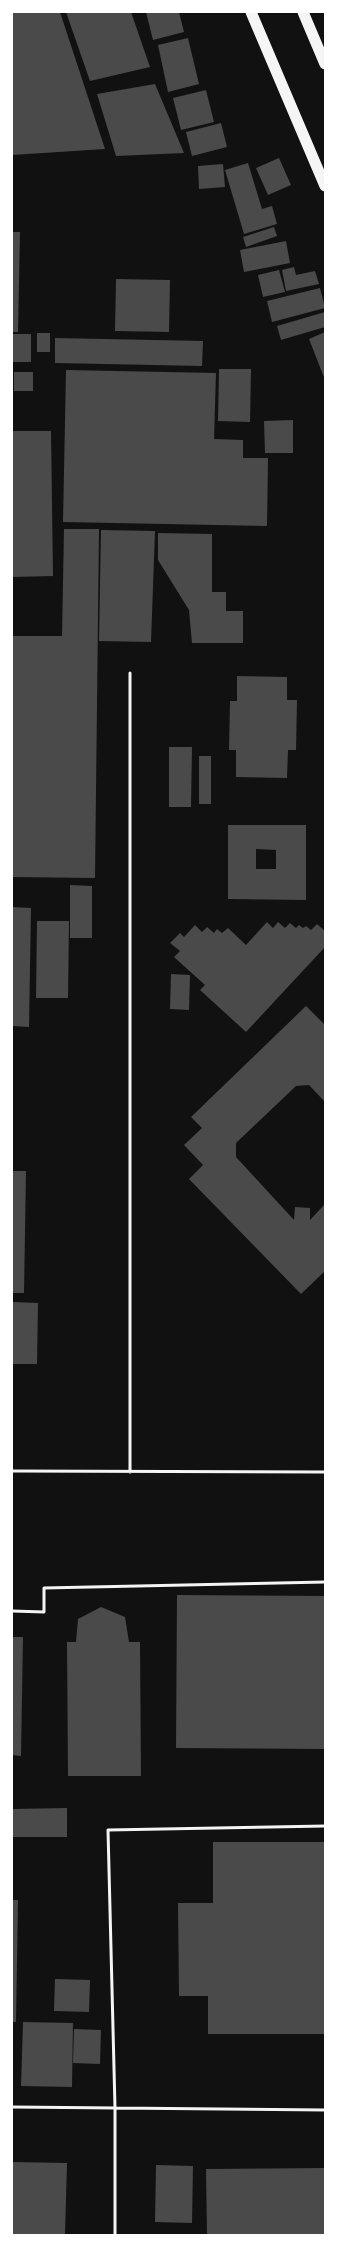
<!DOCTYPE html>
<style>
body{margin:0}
#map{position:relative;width:337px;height:2247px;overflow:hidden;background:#111;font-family:Mulish,sans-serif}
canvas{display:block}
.frame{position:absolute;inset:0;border:13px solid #fff;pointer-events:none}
</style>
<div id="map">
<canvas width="337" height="2247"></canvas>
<div class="frame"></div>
</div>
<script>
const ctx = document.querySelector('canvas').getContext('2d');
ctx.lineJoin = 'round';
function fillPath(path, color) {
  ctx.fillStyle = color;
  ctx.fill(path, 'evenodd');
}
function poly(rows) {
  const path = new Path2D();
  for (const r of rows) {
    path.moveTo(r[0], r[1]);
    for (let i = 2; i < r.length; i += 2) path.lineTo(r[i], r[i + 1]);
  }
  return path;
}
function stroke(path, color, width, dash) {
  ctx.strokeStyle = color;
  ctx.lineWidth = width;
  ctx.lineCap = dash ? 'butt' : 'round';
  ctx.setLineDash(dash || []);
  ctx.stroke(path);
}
const building = poly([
 [12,12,60,12,105,149,12,155],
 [66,12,131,12,150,67,90,81],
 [146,12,179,12,184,32,153,40],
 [188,38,199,84,168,92,158,45],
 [155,84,184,153,116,156,97,94],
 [206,90,214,122,181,130,173,98],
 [221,123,227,147,192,156,186,132],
 [279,158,291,185,268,195,256,168],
 [248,163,262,209,272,206,277,224,244,234,225,170],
 [223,164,225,187,199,189,198,166],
 [274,227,277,236,246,247,243,237],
 [12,232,20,232,18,332,12,332],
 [286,241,290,263,244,272,240,250],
 [294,267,296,275,315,271,319,284,286,291,282,270],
 [279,270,285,292,263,297,258,275],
 [116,279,170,280,169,332,115,331],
 [320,288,325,308,272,322,267,301],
 [325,312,325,327,281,340,277,326],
 [325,332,325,380,309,339],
 [37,333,50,333,50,352,37,352],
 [12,334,31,334,31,362,12,362],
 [55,338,203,341,202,366,55,363],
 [219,369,251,369,250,422,218,421],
 [66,370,216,373,214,439,243,440,243,458,268,458,267,526,63,522],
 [14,372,33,372,33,391,14,391],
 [293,420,293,453,265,453,264,421],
 [12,431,51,431,53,576,12,577],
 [64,529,99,529,95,878,12,877,12,636,62,636],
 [101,530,155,531,151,642,99,641],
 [158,533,212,534,212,592,226,592,226,611,243,611,243,643,192,643,189,610,158,560],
 [237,676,287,677,287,700,297,700,296,750,288,750,287,778,236,777,236,750,229,750,230,701,237,701],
 [169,747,192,747,191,807,169,807],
 [199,756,211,756,211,804,199,804],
 [228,825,306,825,306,900,228,899],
 [256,849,276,850,276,869,256,869],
 [70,885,92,886,92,938,70,938],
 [12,907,31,908,29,1027,12,1026],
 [37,921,69,921,68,998,36,998],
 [267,922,273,928,278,922,285,928,290,923,296,928,299,925,303,928,306,926,311,930,317,924,325,931,325,947,246,1032,200,990,205,985,174,957,180,951,170,943,180,933,184,937,195,925,202,932,207,927,214,933,217,929,222,933,228,928,246,945],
 [171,974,190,975,189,1010,170,1009],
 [306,1006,325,1025,325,1102,309,1085,296,1086,236,1143,236,1157,294,1220,295,1207,310,1208,310,1220,325,1204,325,1271,301,1294,189,1179,203,1165,184,1145,202,1128,191,1117],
 [12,1171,26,1171,24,1293,12,1293],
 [12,1302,38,1303,37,1364,12,1364],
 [177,1595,325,1596,325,1749,176,1748],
 [101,1607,125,1617,129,1642,140,1642,141,1776,68,1776,67,1642,76,1642,78,1619],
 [12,1637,23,1637,21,1756,12,1755],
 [67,1808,67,1837,12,1837,12,1809],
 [213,1842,325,1842,325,2034,208,2034,208,1996,179,1996,178,1903,213,1903],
 [12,1900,18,1900,16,2022,12,2022],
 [55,1979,90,1980,89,2012,54,2011],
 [23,2022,73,2023,72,2087,21,2086],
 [74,2029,101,2030,100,2064,73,2063],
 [12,2162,67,2163,65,2235,12,2235],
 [156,2165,193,2166,192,2223,155,2222],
 [325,2168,325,2235,207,2235,206,2169]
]);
const service = poly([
 [130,673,130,1472],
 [12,1471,325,1472],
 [12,1611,44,1612,44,1588,325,1582],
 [12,2107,325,2110],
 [115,2235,115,2108,108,1830,325,1826]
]);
const trunk = poly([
 [251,12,325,186],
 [303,12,325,64]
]);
fillPath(building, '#4a4a4a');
stroke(service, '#f5f5f5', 3);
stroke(trunk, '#f5f5f5', 11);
</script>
